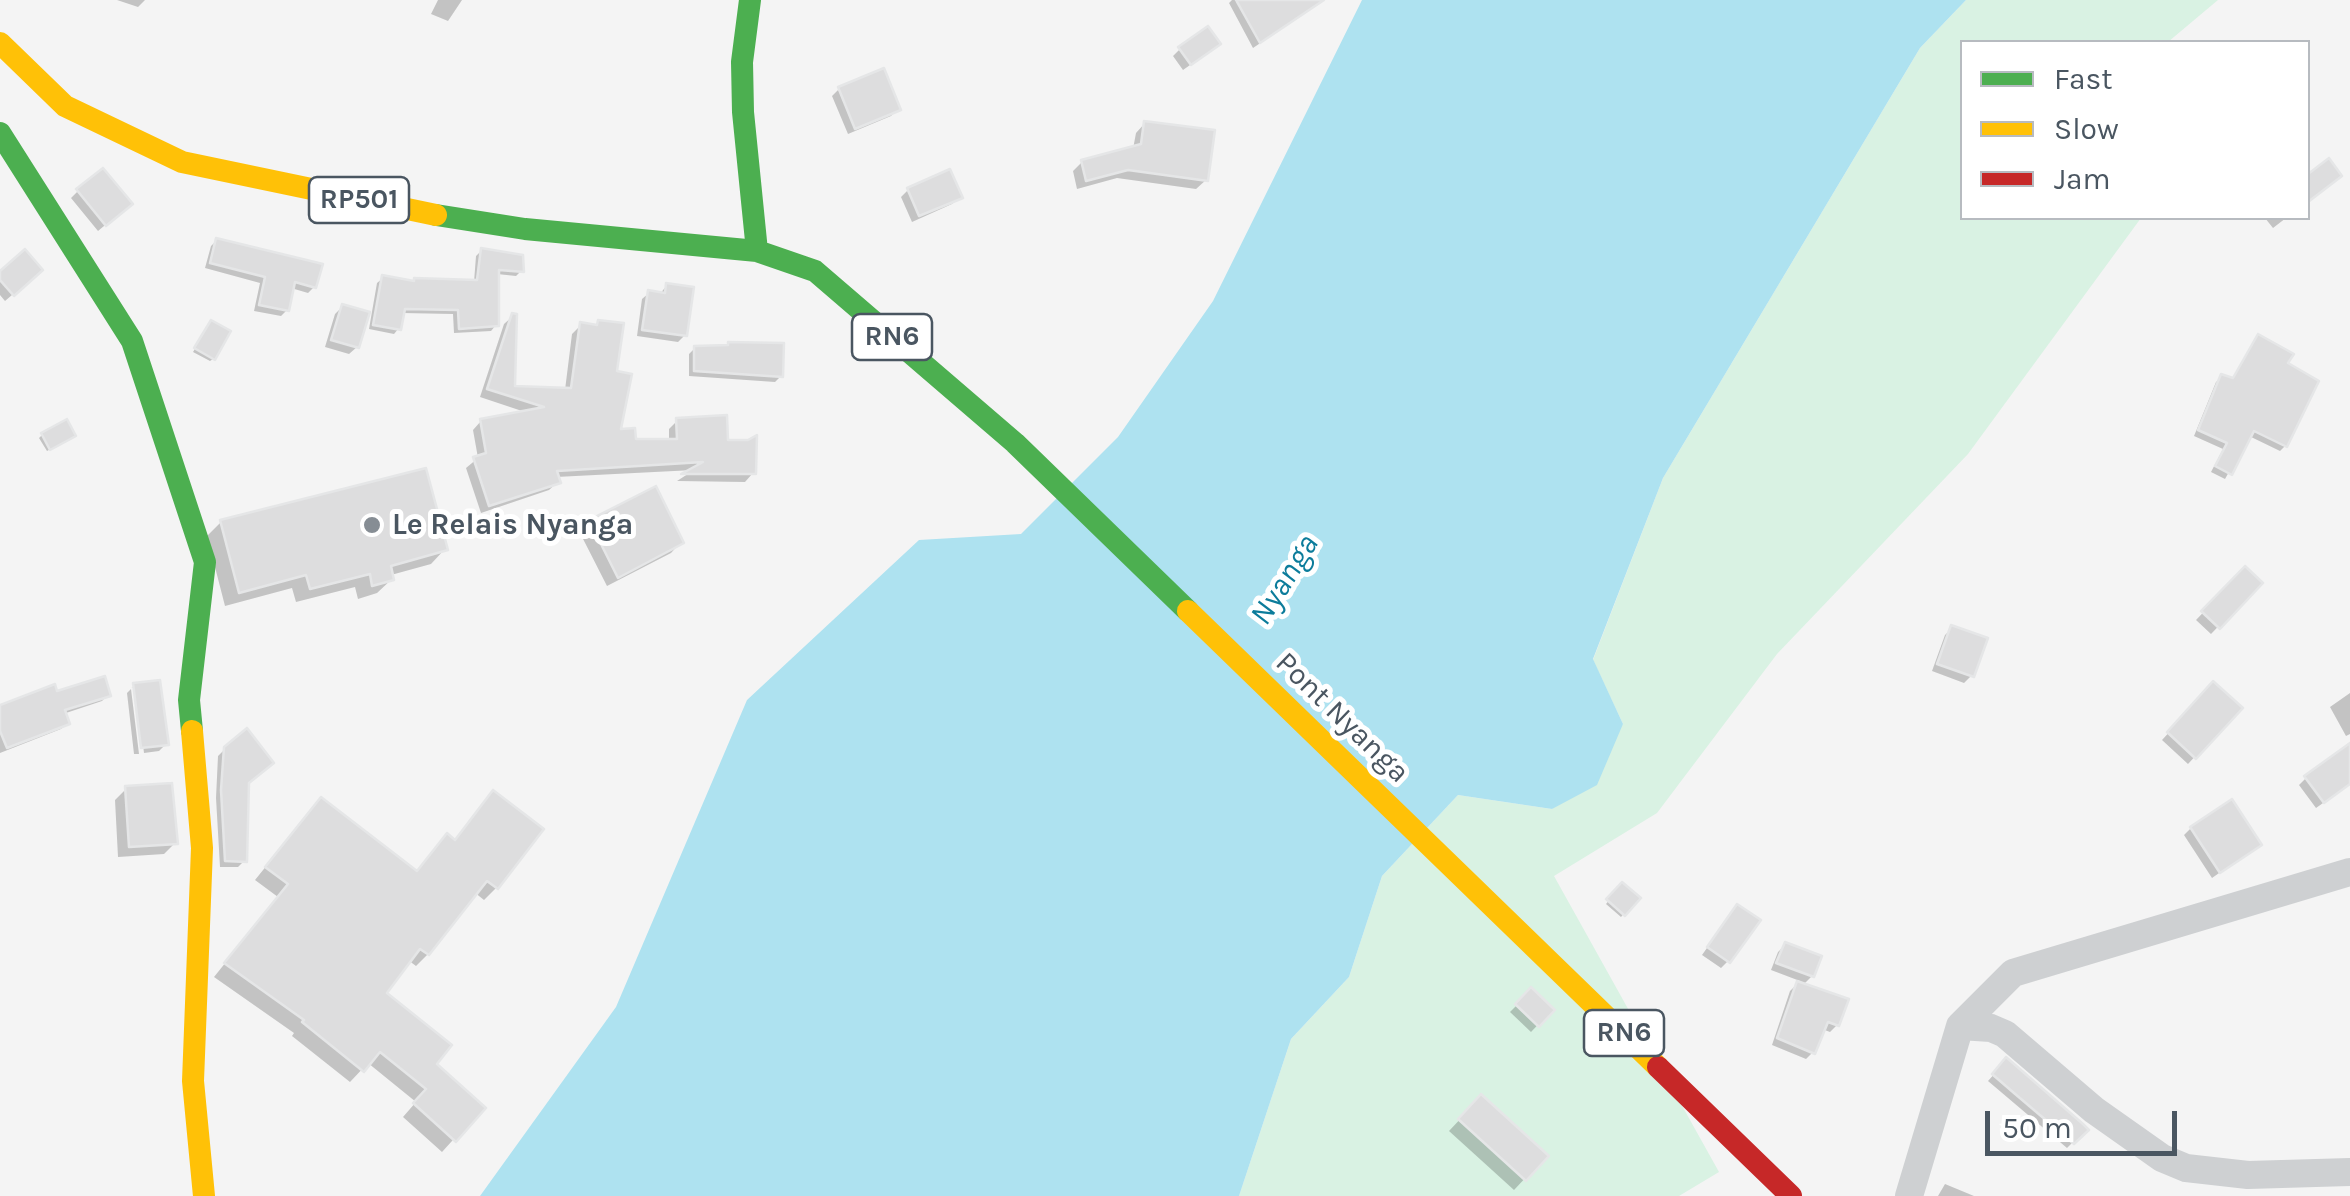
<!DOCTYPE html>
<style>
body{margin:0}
#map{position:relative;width:2350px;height:1196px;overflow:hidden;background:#f4f4f4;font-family:Karla,sans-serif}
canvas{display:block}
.legend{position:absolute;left:1960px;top:40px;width:350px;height:180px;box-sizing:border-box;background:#fff;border:2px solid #b7bbc0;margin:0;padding:12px 18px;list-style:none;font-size:30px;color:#4a5661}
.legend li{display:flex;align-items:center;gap:20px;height:50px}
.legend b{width:50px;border:2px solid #b7bbc0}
.scale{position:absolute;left:1985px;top:1111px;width:192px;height:45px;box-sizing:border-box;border:5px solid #4a5661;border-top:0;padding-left:12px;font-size:30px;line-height:35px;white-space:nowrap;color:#4a5661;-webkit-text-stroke:8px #fff;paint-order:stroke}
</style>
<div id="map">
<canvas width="2350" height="1196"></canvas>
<ul class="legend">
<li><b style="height:12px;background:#4caf50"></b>Fast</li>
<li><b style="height:12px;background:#ffc107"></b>Slow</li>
<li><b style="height:12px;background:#c62828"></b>Jam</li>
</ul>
<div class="scale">50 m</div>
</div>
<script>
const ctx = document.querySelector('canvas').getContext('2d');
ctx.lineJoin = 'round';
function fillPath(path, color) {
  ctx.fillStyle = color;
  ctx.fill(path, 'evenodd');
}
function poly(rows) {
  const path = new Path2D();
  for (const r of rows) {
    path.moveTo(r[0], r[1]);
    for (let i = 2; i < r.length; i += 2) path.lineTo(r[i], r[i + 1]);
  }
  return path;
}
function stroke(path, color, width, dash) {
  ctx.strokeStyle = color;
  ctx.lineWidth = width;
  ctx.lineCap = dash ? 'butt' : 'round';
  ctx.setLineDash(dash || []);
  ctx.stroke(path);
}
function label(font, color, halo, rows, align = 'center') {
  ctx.font = font + ' Karla,sans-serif';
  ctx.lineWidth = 10;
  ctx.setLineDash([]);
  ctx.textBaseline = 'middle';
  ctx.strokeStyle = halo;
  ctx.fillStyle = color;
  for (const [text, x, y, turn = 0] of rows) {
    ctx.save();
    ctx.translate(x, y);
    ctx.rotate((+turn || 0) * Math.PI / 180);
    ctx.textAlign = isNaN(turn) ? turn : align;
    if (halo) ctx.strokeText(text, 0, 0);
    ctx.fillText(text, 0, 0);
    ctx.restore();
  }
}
const green = poly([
 [1966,0,2218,0,2168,42,1962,42,1962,218,2141,218,1968,454,1777,654,1657,813,1554,876,1719,1172,1679,1196,1239,1196,1291,1039,1349,977,1382,876,1458,795,1552,809,1623,724,1593,660,1663,478,1920,48]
]);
const water = poly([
 [1362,0,1966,0,1920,48,1663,478,1593,659,1623,724,1597,785,1552,809,1458,795,1382,876,1349,977,1291,1039,1239,1196,480,1196,616,1007,747,700,919,540,1021,534,1118,437,1213,301]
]);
const shadow = poly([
 [117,0,145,0,138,7],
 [438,0,462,0,448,21,431,14],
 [1232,0,1324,0,1253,48,1229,3],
 [1180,49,1210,51,1183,70,1173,56],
 [839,89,898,109,891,116,848,134,832,96],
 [1145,123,1206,180,1196,189,1117,178,1077,189,1073,171,1082,162,1133,149,1136,133],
 [908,190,960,197,952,204,912,222,901,197],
 [78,191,122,211,98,231,71,198],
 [2265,218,2286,218,2273,228],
 [217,240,314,287,308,293,291,288,287,310,281,316,254,311,260,283,205,268,211,246],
 [481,251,521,271,516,276,497,274,496,325,491,331,454,333,453,314,402,313,399,328,394,334,369,329,377,283,383,278,412,283,474,282,476,256],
 [0,275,33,277,5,301,0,295],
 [667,285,685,335,678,342,637,336,642,299,649,293,660,294],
 [342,307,357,347,349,354,325,347,335,314],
 [513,316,512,388,565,390,572,334,581,325,595,327,599,323,614,373,618,432,634,441,669,441,669,429,677,421,726,442,753,473,745,482,677,481,694,470,556,477,558,482,549,490,481,513,466,468,478,458,473,430,481,421,528,413,480,397,504,324],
 [209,326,213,359,210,361,193,352],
 [2258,337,2285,364,2285,446,2280,451,2249,436,2225,479,2211,472,2223,449,2194,436,2216,382,2222,377,2232,381],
 [695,348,781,376,775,382,689,376,689,354],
 [42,435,70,438,47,451,39,438],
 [655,490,681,542,671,553,607,586,580,533,590,522],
 [221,522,445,549,431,564,391,575,392,579,377,593,358,599,355,587,296,602,292,588,225,606,207,536],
 [2245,569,2260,583,2211,634,2196,620],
 [1952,628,1971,676,1964,683,1932,671,1945,635],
 [158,683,166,744,159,751,144,753,136,688,131,688],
 [2214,684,2240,708,2188,764,2162,740],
 [131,689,139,754,134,754,127,693],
 [2350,693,2350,734,2346,736,2330,707],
 [56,694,108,695,102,701,63,714,67,723,61,729,0,753,0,708],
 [225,749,246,784,244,861,238,867,220,867,216,798,218,756],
 [2350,758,2350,784,2316,808,2299,785,2306,778],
 [126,789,175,843,164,854,118,857,115,800],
 [493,794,540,829,496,888,484,900,474,892,428,954,416,966,408,960,383,993,434,1065,482,1108,442,1152,403,1117,416,1102,368,1063,350,1082,292,1036,294,1033,214,977,278,897,255,880,309,813,416,873,454,842],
 [2191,828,2259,845,2212,878,2184,835],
 [1622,885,1637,899,1621,917,1606,904],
 [1731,914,1728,961,1721,968,1702,955],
 [1785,945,1812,976,1802,986,1837,1025,1830,1032,1822,1029,1813,1052,1806,1059,1772,1045,1790,991,1800,981,1771,970,1778,952],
 [1531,991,1552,1010,1531,1032,1510,1012],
 [2006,1061,2085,1130,2067,1148,1988,1081],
 [1481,1097,1546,1156,1514,1190,1449,1131],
 [1945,1184,1974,1196,1938,1196]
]);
const building = poly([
 [1236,0,1324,0,1260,43,1236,0],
 [1208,26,1221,44,1191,65,1178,47,1208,26],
 [884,68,901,110,855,129,838,87,884,68],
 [1144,121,1215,130,1208,181,1128,170,1086,181,1081,160,1141,144,1144,121],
 [2329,158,2342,176,2308,202,2308,174,2329,158],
 [103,168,133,204,106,226,76,189,103,168],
 [950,169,963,198,919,216,907,188,950,169],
 [216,238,323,264,316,288,295,282,289,311,259,305,265,277,210,263,216,238],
 [481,248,523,255,524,272,499,270,499,326,459,329,458,310,405,309,401,330,373,325,382,275,414,281,414,278,477,280,481,248],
 [25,249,43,270,14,296,0,280,0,271,25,249],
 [666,283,694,287,687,336,642,330,648,290,665,293,666,283],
 [342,304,370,312,359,348,331,340,342,304],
 [512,313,517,314,515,386,571,388,580,322,597,325,598,320,624,323,617,371,632,374,621,429,635,428,636,439,677,439,676,418,727,415,728,440,748,440,757,435,756,474,681,474,703,462,557,471,561,483,489,506,473,457,486,453,480,419,544,407,487,389,512,313],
 [211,320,231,331,215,360,194,348,211,320],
 [2258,334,2294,354,2288,363,2319,381,2287,447,2254,431,2232,475,2215,466,2227,443,2198,430,2221,374,2233,378,2258,334],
 [728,342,784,343,783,377,694,371,694,346,728,345,728,342],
 [67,419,76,436,50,450,41,433,67,419],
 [426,468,448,550,391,566,394,580,372,586,370,574,310,589,306,575,239,593,220,520,426,468],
 [656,486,684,543,618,578,589,520,656,486],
 [2245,566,2263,583,2220,629,2201,611,2245,566],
 [1951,625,1988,638,1974,677,1937,664,1951,625],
 [105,676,111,696,65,710,70,724,7,748,0,731,0,705,55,684,57,691,105,676],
 [160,680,169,745,141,748,133,683,160,680],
 [2213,681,2243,708,2196,759,2167,732,2213,681],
 [247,728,274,763,249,783,247,862,225,861,221,790,224,747,247,728],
 [2350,743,2350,784,2324,803,2304,776,2350,743],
 [172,783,178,844,129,847,125,786,172,783],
 [493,790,544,829,498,889,487,881,429,955,420,949,387,993,452,1045,437,1064,486,1108,456,1142,413,1103,426,1089,380,1052,364,1072,302,1022,304,1020,224,963,288,884,265,867,321,797,417,871,447,833,455,840,493,790],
 [2232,799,2262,845,2220,873,2190,827,2232,799],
 [1622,882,1641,898,1625,916,1606,899,1622,882],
 [1737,904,1761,920,1730,963,1707,947,1737,904],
 [1785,942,1822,956,1814,977,1776,963,1785,942],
 [1797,981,1849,999,1839,1026,1828,1022,1815,1054,1777,1038,1797,981],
 [1531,987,1555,1010,1539,1027,1515,1004,1531,987],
 [2006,1057,2083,1124,2089,1130,2074,1144,2014,1093,1992,1074,2006,1057],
 [1481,1094,1549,1156,1526,1181,1458,1119,1481,1094]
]);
const street = poly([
 [1960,1026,1991,1028,2005,1034,2094,1110,2162,1158,2186,1168,2248,1175,2350,1172],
 [1909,1196,1960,1026,2013,973,2350,872]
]);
const fast = poly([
 [750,0,742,62,743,112,757,251,815,271,1015,443,1188,611],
 [0,133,132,341,205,562,189,700,192,731],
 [436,215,525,229,757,251]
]);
const slow = poly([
 [0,43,65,106,182,162,436,215],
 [1188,611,1658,1067],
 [192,731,202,848,193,1081,204,1196]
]);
const jam = poly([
 [1658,1067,1791,1196]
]);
const markers = [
 [372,525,10,"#868d94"]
];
const shields = [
 [359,200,100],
 [892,337,80],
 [1624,1033,80]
];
const shieldNames = [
 ["RP501",359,200],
 ["RN6",892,337],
 ["RN6",1624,1033]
];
const poiNames = [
 ["Le Relais Nyanga",392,525]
];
const streetNames = [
 ["Pont Nyanga",1342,718,44]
];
const waterNames = [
 ["Nyanga",1285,580,-58]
];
fillPath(green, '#d9f2e3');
fillPath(water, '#aee2f0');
fillPath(shadow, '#0003');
fillPath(building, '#ddddde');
stroke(building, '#e5e6e7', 2.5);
stroke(street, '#ced0d2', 28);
stroke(fast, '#4caf50', 22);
stroke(slow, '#ffc107', 22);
stroke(jam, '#c62828', 22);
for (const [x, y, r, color] of markers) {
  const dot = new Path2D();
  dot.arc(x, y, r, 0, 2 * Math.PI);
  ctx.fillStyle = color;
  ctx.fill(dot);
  stroke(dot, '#fff', 4);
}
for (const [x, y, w] of shields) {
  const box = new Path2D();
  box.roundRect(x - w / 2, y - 23, w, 46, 8);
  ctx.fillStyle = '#fff';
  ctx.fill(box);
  stroke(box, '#4a5661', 2.5);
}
label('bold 28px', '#4a5661', null, shieldNames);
label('bold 30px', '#4a5661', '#fff', poiNames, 'left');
label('30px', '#4a5661', '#fff', streetNames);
label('italic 32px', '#0c7c9b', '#fff', waterNames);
</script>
